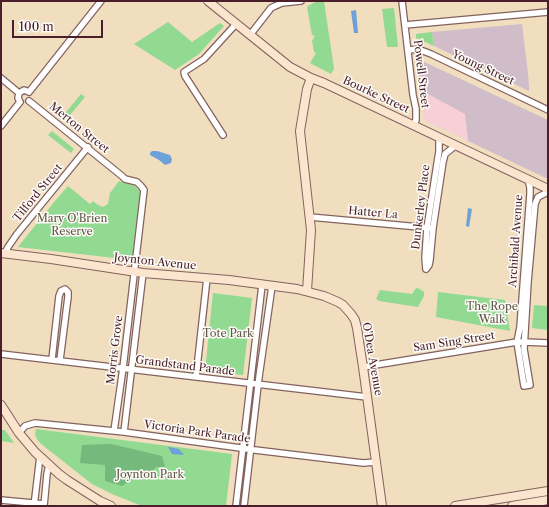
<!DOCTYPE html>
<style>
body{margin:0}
#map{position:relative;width:549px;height:507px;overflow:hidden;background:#f0debf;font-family:"Libre Caslon Text",serif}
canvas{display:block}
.frame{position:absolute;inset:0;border:2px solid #4a1f2b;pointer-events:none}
.scale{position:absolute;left:12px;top:20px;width:91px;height:18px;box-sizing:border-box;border:2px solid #4a1f2b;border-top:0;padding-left:5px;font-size:12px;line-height:14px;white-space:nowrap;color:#4a1f2b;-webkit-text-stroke:3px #fdfcf7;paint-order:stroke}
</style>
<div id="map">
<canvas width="549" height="507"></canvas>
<div class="frame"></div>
<div class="scale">100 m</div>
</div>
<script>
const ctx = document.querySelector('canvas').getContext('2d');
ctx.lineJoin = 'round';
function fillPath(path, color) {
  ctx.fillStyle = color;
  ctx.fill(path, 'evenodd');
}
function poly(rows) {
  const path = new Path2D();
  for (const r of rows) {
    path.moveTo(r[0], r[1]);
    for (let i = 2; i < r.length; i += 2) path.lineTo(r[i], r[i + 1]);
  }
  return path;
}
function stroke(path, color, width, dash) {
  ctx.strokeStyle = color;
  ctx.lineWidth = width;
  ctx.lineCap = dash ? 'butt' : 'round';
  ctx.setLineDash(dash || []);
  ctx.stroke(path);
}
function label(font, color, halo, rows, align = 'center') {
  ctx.font = font + ' "Libre Caslon Text",serif';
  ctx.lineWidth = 3;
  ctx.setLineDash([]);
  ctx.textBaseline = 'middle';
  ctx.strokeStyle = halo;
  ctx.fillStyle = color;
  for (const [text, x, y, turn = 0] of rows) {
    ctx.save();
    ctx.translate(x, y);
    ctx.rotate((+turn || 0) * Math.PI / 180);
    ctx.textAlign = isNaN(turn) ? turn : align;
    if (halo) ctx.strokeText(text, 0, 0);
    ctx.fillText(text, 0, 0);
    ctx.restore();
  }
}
const built = poly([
 [426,93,466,114,468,141,427,122,424,117,421,94]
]);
const industrial = poly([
 [522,24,528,73,529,86,529,91,434,46,432,32],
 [418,59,548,120,548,179,468,141,465,114,426,93,421,94,417,60]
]);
const green = poly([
 [317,1,324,1,334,69,331,74,310,63,316,53,314,52,312,41,315,36,312,35,307,7,308,6],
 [394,8,398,47,387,47,382,9],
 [168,22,192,42,220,23,224,26,199,54,175,70,134,44],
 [432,32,434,46,416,38,416,34],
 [81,94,85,97,65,121,61,118],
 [52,131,74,149,71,153,48,135],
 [119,181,135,186,140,192,132,260,18,247,54,202,68,186,90,204,93,201,98,205,103,207,108,204,110,193],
 [416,288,420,289,424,292,424,296,418,307,379,301,376,299,380,290,412,294],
 [438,292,505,300,510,331,436,317],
 [213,293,252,298,243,375,205,371],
 [534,305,548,306,548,330,532,328],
 [36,429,232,454,226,506,142,506,112,494,92,484,45,447,38,441,35,435],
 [1,430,5,430,14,443,1,441]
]);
const forest = poly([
 [111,444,162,456,165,467,156,467,147,477,131,480,122,486,105,481,105,465,80,463,82,445]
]);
const water = poly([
 [356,10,358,33,354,33,351,11],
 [152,151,157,151,170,155,172,159,171,163,165,165,159,160,150,155,150,153],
 [468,208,472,209,469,227,466,226],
 [168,447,179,449,184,455,172,454]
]);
const street = poly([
 [402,1,413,95,416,109,416,120,414,125],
 [405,25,548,12],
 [250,35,271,8,275,6,282,3,301,1],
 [408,50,418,49,431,54,548,110],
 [1,78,19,93],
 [29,92,101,1],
 [29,101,122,176,125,179,137,182,141,186,144,190,123,368,114,431],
 [20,102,18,98,19,93,24,90,29,92],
 [1,126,20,102],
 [223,135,185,76,184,72,204,59,236,24],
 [528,179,530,188,530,194,520,327,517,342,524,386,530,385,524,349,528,282,535,204,538,197,548,192],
 [310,217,430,228],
 [5,253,8,247,17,234,88,147],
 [426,269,425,258,427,228,439,151,439,138],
 [426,269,429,265,430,260,433,228,443,162,445,154,455,146],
 [1,354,367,397],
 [52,359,59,296,61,291,65,289,68,292,68,297,60,360],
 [363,367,517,342,525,342,548,343],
 [196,377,207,278],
 [124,432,143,273],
 [19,433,25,426,35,423,124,432,255,450,363,463,376,462],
 [1,500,44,504],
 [34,506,40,456],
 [44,506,47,474,49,465],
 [236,506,262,285],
 [244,506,259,377,272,286]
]);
const secondary = poly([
 [208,1,290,67,311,78,324,83,548,189],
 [1,253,51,259,143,273,229,280,297,289,324,296,338,302,343,305,351,314,355,320,357,328,363,367,382,506],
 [307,291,311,230,300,131,307,89,311,78],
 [1,405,19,433,35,452,59,474,67,480,100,501,111,506],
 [455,506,548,491],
 [512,506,548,500]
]);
const streetNames = [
 ["Young Street",483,68,25],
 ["Powell Street",421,74,83],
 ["Bourke Street",376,95,25],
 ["Merton Street",79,128,39],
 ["Tilford Street",38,193,-51],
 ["Dunkerley Place",421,207,-83],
 ["Hatter La",373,213,5],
 ["Archibald Avenue",516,241,-86],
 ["Joynton Avenue",155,262,6],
 ["Sam Sing Street",454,342,-9],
 ["Morris Grove",115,350,-83],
 ["O'Dea Avenue",372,359,80],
 ["Grandstand Parade",185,366,7],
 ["Victoria Park Parade",197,432,8]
];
const parkNames = [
 ["Mary O'Brien",72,219],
 ["Reserve",72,232],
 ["The Rope",492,307],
 ["Walk",492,320],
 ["Tote Park",228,334],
 ["Joynton Park",150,475]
];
fillPath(built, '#f6cfd7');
fillPath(industrial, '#d1bdc9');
fillPath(green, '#92d992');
fillPath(forest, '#75b97c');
fillPath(water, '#6ea1d9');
stroke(street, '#84625f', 8);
stroke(secondary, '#84625f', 10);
stroke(street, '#fff', 5.5);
stroke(secondary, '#fce5cf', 8);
label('11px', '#4a1f2b', '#fdfcf7', streetNames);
label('11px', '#60574a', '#fdfcf7', parkNames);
</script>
